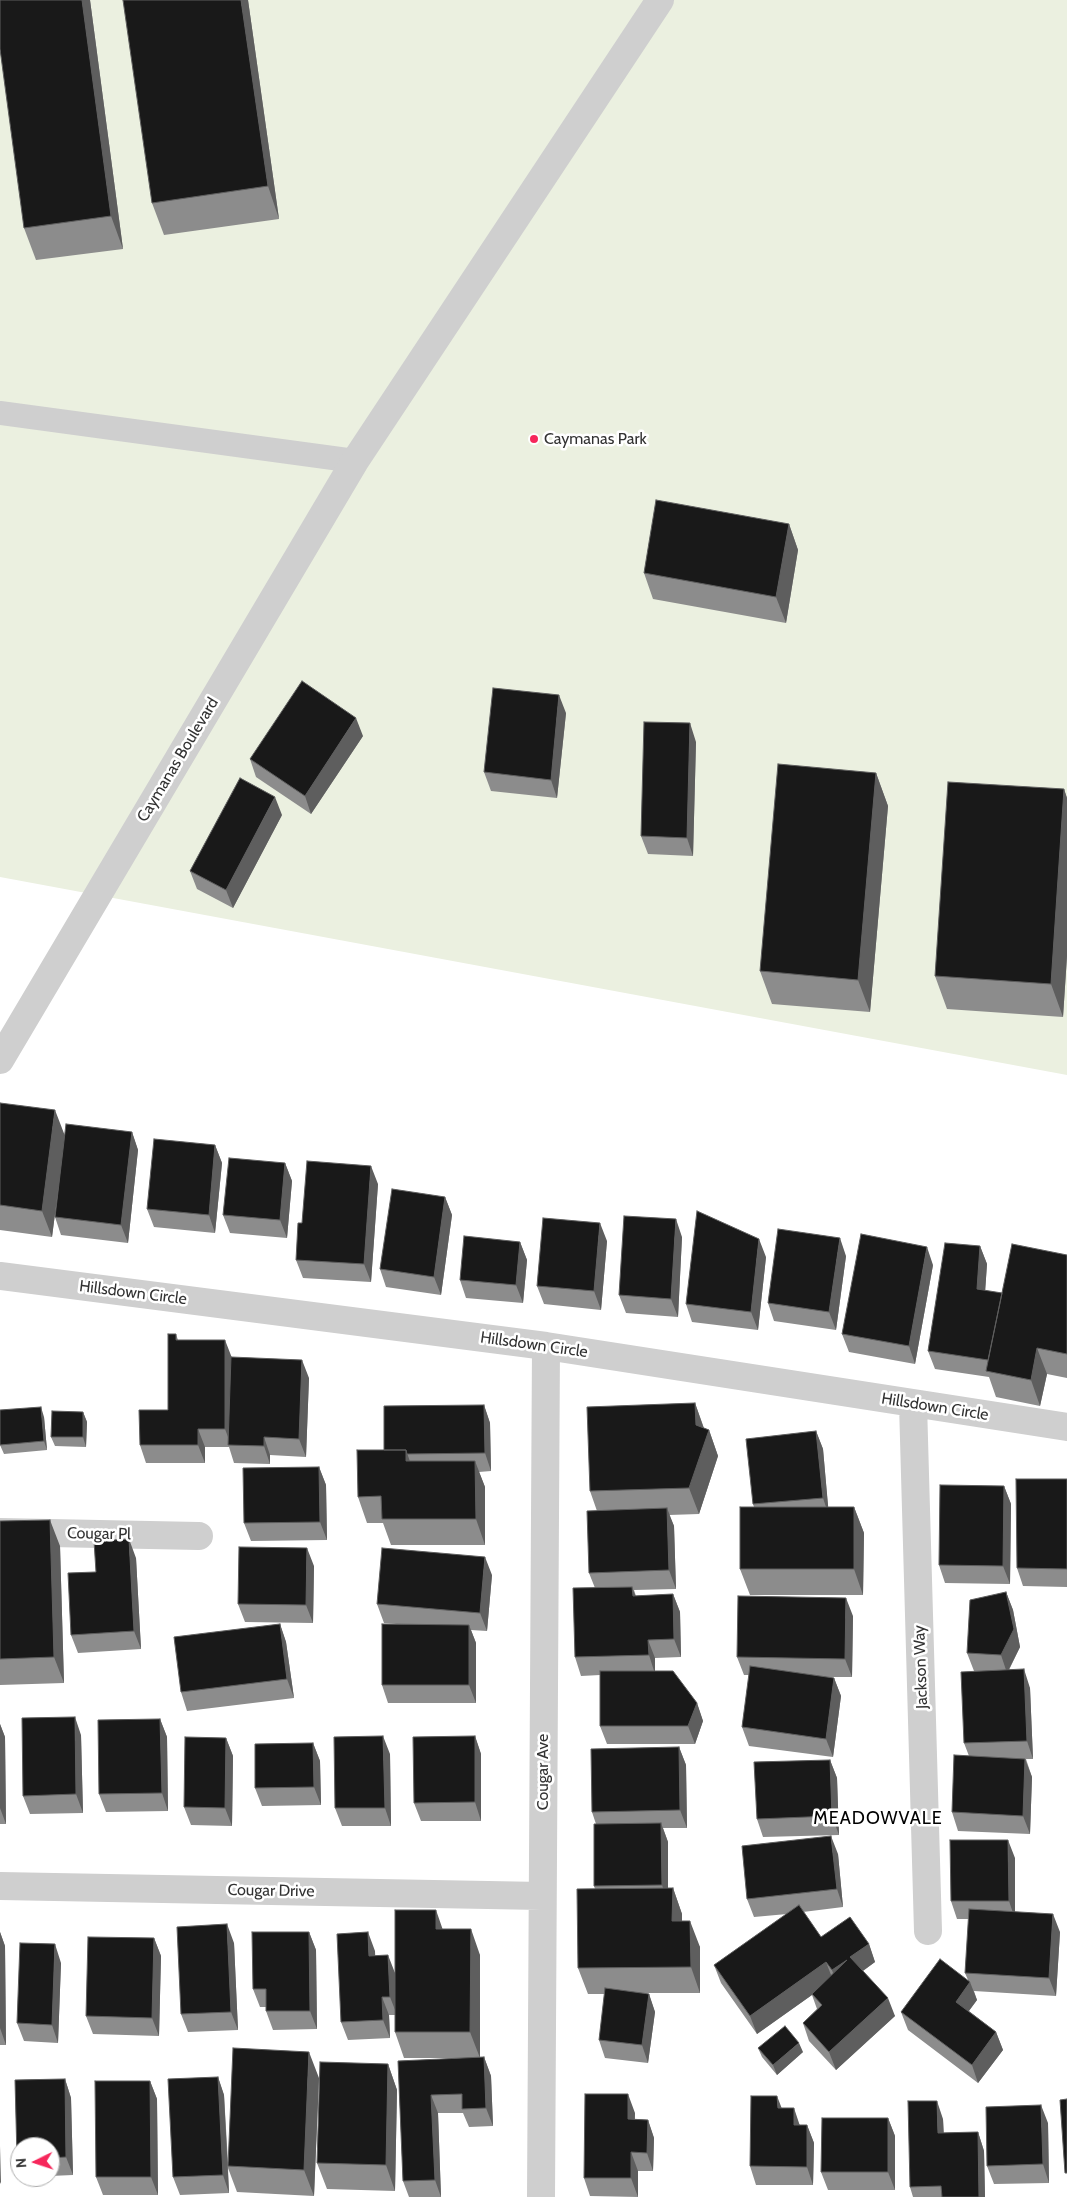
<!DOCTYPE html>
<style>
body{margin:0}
#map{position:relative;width:1067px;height:2197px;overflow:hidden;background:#fff;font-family:Cabin,sans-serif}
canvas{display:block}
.north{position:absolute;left:10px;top:2137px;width:50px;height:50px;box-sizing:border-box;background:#fff;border:1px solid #adadad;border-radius:50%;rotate:266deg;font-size:14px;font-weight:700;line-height:20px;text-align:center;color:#323232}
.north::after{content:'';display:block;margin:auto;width:18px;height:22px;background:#f6275b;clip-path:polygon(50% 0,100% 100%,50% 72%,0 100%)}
</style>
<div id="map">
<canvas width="1067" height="2197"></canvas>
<div class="north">N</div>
</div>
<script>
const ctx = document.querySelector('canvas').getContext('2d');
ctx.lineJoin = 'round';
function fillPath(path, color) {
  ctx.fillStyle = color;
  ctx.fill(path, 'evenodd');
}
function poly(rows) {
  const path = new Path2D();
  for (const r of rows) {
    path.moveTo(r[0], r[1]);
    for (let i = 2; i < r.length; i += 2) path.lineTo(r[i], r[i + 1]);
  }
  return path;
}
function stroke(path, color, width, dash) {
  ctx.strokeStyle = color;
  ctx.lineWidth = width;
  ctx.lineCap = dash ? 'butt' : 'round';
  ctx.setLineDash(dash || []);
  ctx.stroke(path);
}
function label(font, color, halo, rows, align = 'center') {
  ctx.font = font + ' Cabin,sans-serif';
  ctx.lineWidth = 5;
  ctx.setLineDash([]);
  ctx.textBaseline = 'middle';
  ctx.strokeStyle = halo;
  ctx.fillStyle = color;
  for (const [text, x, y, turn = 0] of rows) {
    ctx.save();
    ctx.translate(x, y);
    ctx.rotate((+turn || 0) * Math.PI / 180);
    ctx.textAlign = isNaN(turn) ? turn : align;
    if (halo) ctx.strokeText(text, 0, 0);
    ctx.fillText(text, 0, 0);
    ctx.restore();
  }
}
const green = poly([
 [0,0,1067,0,1067,1075,0,877]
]);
const lane = poly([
 [0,413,355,461]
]);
const street = poly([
 [0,1060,355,461,660,0],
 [0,1276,546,1346,1067,1427],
 [913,1404,928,1931],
 [0,1532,199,1536],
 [0,1886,542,1896],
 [541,2197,546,1346]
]);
const wall = poly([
 [0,0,90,0,123,249,36,260,24,228],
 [248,0,279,219,164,235,152,203],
 [789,524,798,550,786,623,653,599,644,573],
 [566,713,557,798,491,791,484,772],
 [363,736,311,814,256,777,250,759],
 [696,742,693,856,648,854,641,836],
 [876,773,888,806,870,1012,772,1004,760,971],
 [1064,789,1067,798,1067,956,1063,1017,947,1009,935,976],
 [282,815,233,908,197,889,190,871],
 [0,1103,64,1135,132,1132,138,1150,128,1243,61,1235,55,1217,60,1175,52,1237,0,1230],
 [215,1145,222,1163,215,1233,154,1227,147,1209],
 [285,1163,292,1181,287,1238,230,1233,223,1215],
 [378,1184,371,1282,303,1278,296,1260,302,1223],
 [445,1197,452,1215,441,1295,386,1287,380,1269],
 [682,1237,678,1317,626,1313,619,1295],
 [607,1241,601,1310,544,1304,537,1286],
 [520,1242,527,1260,523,1303,466,1298,460,1280],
 [980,1246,987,1264,985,1291,1002,1293,1067,1255,1067,1378,1047,1374,1040,1406,996,1397,989,1377,935,1369,928,1351],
 [846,1256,836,1330,774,1321,768,1303],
 [766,1257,758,1330,692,1322,686,1304],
 [933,1265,915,1364,849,1352,842,1334],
 [176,1334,178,1340,231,1357,309,1378,306,1457,270,1455,270,1464,234,1463,229,1447,205,1447,205,1463,146,1463,140,1445,168,1410],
 [695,1403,704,1428,709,1430,718,1456,699,1514,669,1515,674,1526,676,1589,634,1590,636,1596,673,1594,680,1612,681,1657,655,1658,655,1671,697,1703,703,1721,695,1744,607,1744,600,1726,600,1675,581,1676,575,1657,595,1588,589,1573,597,1511,590,1491],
 [484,1405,490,1423,491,1471,479,1472,485,1487,485,1545,391,1545,383,1523,367,1523,358,1497,384,1450],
 [83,1412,87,1422,86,1447,55,1446,51,1437],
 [44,1417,47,1450,4,1454,0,1445],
 [816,1431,823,1449,828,1507,854,1507,864,1533,863,1595,750,1595,740,1569,754,1507,753,1504],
 [319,1467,326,1485,327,1540,251,1541,244,1523],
 [1067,1479,1067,1587,1023,1586,1017,1568],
 [1004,1486,1011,1504,1010,1584,945,1583,939,1565],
 [0,1521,60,1546,64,1683,0,1685],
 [136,1558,141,1649,78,1653,71,1635,96,1572],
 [314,1566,313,1623,245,1622,238,1604],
 [492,1575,487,1631,471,1630,476,1643,476,1703,388,1703,382,1685,409,1625,384,1623,377,1604],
 [1006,1592,1013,1610,1020,1647,1009,1670,1030,1688,1033,1759,1026,1759,1032,1777,1030,1834,958,1831,952,1812,969,1756,964,1743,974,1671,967,1653],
 [853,1616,852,1677,827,1677,834,1678,841,1696,833,1757,749,1746,742,1727,749,1675,744,1675,737,1657],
 [280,1624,286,1642,294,1698,187,1711,181,1692],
 [160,1719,167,1737,168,1811,106,1812,99,1794],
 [0,1724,5,1737,6,1824,0,1824],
 [81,1735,83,1813,30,1814,23,1796],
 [475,1736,481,1754,481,1821,421,1821,414,1803],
 [226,1738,233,1756,232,1826,191,1825,184,1807],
 [313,1743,320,1761,321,1805,262,1806,255,1788],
 [679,1747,686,1765,687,1828,663,1828,668,1842,668,1888,673,1888,682,1914,682,1921,700,1947,700,1993,644,1993,649,1994,655,2012,648,2063,605,2058,599,2040,605,1994,588,1994,578,1968,595,1889,594,1886,596,1824,592,1812],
 [390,1754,391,1826,342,1826,335,1808],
 [830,1760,837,1778,839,1835,763,1837,757,1819],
 [838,1854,843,1907,803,1912,821,1937,869,1944,875,1962,863,1971,895,2016,836,2070,809,2041,803,2023,817,2009,812,1995,757,2034,721,1983,714,1965,787,1914,754,1917,747,1899],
 [1015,1858,1015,1912,1060,1932,1056,1996,974,1991,977,2000,969,2011,996,2032,1003,2050,978,2083,908,2030,901,2012,968,1980,965,1973,969,1919,957,1919,951,1901],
 [443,1929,480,1955,480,2058,484,2057,491,2076,493,2126,469,2127,463,2113,438,2113,441,2197,409,2197,403,2181,398,2061,476,2058,404,2058,395,2032,395,2015,389,2015,390,2038,348,2040,341,2022,375,1951,375,1956,395,1973],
 [0,1932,5,1946,6,2045,0,2045],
 [309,1932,316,1950,317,2029,273,2030,266,2011,266,2007,260,2007,253,1989],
 [154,1938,161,1956,159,2036,93,2034,86,2016],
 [234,1943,238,2030,188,2032,181,2014],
 [61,1963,58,2043,24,2041,17,2023],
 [758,2048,803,2052,777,2075,762,2057],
 [388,2064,397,2090,395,2191,327,2189,317,2163],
 [218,2077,224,2095,228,2162,319,2078,314,2196,237,2192,228,2168,229,2193,180,2195,173,2177],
 [65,2079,71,2098,73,2175,50,2176,50,2147,20,2147,20,2166,17,2158,15,2080],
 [150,2081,157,2099,158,2195,103,2195,96,2177],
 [782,2108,800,2125,807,2125,814,2143,813,2185,756,2185,750,2166],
 [635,2113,635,2119,648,2120,654,2138,653,2171,638,2171,638,2197,590,2196,584,2178],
 [888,2118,895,2136,895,2190,828,2190,821,2172],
 [943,2119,944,2133,978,2132,984,2151,985,2197,913,2197,910,2187],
 [1048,2123,1049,2183,994,2184,987,2166]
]);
const shadedWall = poly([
 [82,0,90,0,123,249,111,216],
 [241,0,248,0,279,219,268,186],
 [789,524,798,550,786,623,776,597],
 [559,695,566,713,557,798,551,780],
 [356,718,363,736,311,814,305,796],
 [690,723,696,742,693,856,687,838],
 [876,773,888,806,870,1012,858,980],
 [1064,789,1067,798,1067,956,1063,1017,1051,984],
 [275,797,282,815,233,908,226,890],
 [55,1110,65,1136,52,1237,42,1211],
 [132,1132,138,1150,128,1243,121,1225],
 [215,1145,222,1163,215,1233,209,1215],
 [285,1163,292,1181,287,1238,280,1220],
 [371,1166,378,1184,371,1282,364,1264],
 [445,1197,452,1215,441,1295,434,1277],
 [676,1219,682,1237,678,1317,671,1299],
 [600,1223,607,1241,601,1310,594,1291],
 [840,1238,846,1256,836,1330,829,1312],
 [759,1239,766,1257,758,1330,751,1312],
 [520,1242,527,1260,523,1303,516,1285],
 [980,1246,987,1264,984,1308,977,1289],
 [927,1247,933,1265,915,1364,909,1346],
 [225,1340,232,1358,231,1445,225,1429],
 [1037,1348,1047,1374,1040,1406,1031,1380],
 [302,1360,309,1378,306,1457,299,1439],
 [695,1403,704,1429,709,1430,718,1456,699,1514,689,1488,696,1425],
 [484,1405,490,1423,491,1471,485,1453],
 [41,1407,44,1417,47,1450,44,1441],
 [83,1412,87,1422,86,1447,83,1437],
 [198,1429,205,1447,205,1463,198,1445],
 [816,1431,823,1449,829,1516,823,1498],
 [264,1437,270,1455,270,1464,264,1446],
 [406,1450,415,1476,406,1461],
 [475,1461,485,1487,485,1545,476,1519],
 [319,1467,326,1485,327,1540,320,1522],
 [1004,1486,1011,1504,1010,1584,1003,1566],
 [854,1507,864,1533,863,1595,854,1569],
 [667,1508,674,1526,676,1589,669,1570],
 [50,1520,60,1546,64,1683,54,1657],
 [129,1539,136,1558,141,1649,134,1631],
 [307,1548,314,1566,313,1623,306,1605],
 [485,1557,492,1575,487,1631,480,1613],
 [632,1587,639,1605,633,1596],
 [1006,1592,1013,1610,1020,1647,1007,1673,1001,1655],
 [673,1594,680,1612,681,1657,674,1639],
 [846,1598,853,1616,852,1677,845,1659],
 [280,1624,286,1642,294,1698,287,1679],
 [469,1625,476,1643,476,1703,469,1685],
 [648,1640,655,1658,655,1674,649,1655],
 [1024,1669,1030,1688,1033,1759,1027,1741],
 [834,1678,841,1696,833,1757,826,1739],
 [697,1703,703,1721,695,1744,688,1726],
 [75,1717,81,1735,83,1813,76,1794],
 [160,1719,167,1737,168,1811,162,1793],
 [0,1724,5,1737,6,1824,0,1808],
 [383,1736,390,1754,391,1826,385,1808],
 [475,1736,481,1754,481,1821,475,1802],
 [226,1738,233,1756,232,1826,225,1808],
 [313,1743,320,1761,321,1805,314,1787],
 [679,1747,686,1765,687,1828,680,1810],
 [1025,1759,1032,1777,1030,1834,1023,1816],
 [830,1760,837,1778,839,1835,832,1816],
 [661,1823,668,1842,668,1903,662,1885],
 [831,1836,838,1854,843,1907,837,1889],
 [1008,1840,1015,1858,1015,1919,1009,1901],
 [673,1888,682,1914,682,1947,672,1921],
 [436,1910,445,1936,436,1929],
 [1053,1914,1060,1932,1056,1996,1049,1978],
 [690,1921,700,1947,700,1993,691,1967],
 [227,1924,234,1943,238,2030,231,2012],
 [471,1929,480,1955,480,2058,470,2032],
 [0,1932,5,1946,6,2045,0,2028],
 [309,1932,316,1950,317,2029,310,2011],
 [368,1932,375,1951,376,1974,369,1956],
 [154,1938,161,1956,159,2036,152,2018],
 [55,1944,61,1963,58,2043,52,2025],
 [869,1944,875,1962,857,1975,850,1957],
 [388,1955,395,1973,397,2015,390,1997],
 [847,1960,838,1988,832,1970],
 [826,1962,833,1980,757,2034,750,2016],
 [970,1982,977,2000,962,2020,956,2002],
 [649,1994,655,2012,648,2063,642,2045],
 [382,1997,389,2015,390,2038,383,2020],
 [888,1998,895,2016,836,2070,829,2052],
 [996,2032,1003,2050,978,2083,972,2065],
 [799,2043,803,2052,777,2075,773,2065],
 [309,2052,319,2078,314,2196,304,2170],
 [484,2057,491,2076,493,2126,486,2108],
 [388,2064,397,2090,395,2191,386,2165],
 [218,2077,224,2095,229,2193,223,2175],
 [65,2079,71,2098,73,2175,66,2157],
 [150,2081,157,2099,158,2195,151,2177],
 [628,2094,635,2113,634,2137,628,2119],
 [431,2095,438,2113,441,2197,435,2180],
 [777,2096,784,2114,778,2108],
 [937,2101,943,2119,944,2152,938,2133],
 [1041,2105,1048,2123,1049,2183,1043,2164],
 [794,2108,800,2126,794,2125],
 [888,2118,895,2136,895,2190,888,2172],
 [648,2120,654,2138,653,2171,647,2153],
 [807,2125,814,2143,813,2185,807,2167],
 [978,2132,984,2151,985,2197,979,2197],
 [0,2146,1,2184,0,2182],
 [631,2152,638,2171,638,2197,631,2178]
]);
const building = poly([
 [0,0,82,0,111,216,24,228,0,49,0,0],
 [123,0,241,0,268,186,152,203,123,0],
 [656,500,789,524,776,597,644,573,656,500],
 [302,681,356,718,305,796,250,759,302,681],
 [493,688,559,695,551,780,484,772,493,688],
 [644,722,690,723,687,838,641,836,644,722],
 [778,764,876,773,858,980,760,971,778,764],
 [240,778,275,797,226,890,190,871,240,778],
 [948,782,1064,789,1051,984,935,976,948,782],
 [0,1103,55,1110,42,1211,0,1205,0,1103],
 [66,1124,132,1132,121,1225,55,1217,66,1124],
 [154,1139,215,1145,209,1215,147,1209,154,1139],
 [229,1158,285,1163,280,1220,223,1215,229,1158],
 [307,1161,371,1166,364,1264,296,1260,298,1223,302,1223,307,1161],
 [392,1189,445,1197,434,1277,380,1269,392,1189],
 [697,1211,759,1239,751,1312,686,1304,697,1211],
 [624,1216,676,1219,671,1299,619,1295,624,1216],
 [543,1218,600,1223,594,1291,537,1286,543,1218],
 [778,1229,840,1238,829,1312,768,1303,778,1229],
 [861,1234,927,1247,909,1346,842,1334,861,1234],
 [464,1236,520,1242,516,1285,460,1280,464,1236],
 [945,1243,980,1246,977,1289,1002,1293,988,1360,928,1351,945,1243],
 [1012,1244,1067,1255,1067,1354,1037,1348,1031,1380,986,1371,1012,1244],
 [168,1334,176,1334,176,1340,225,1340,225,1429,198,1429,198,1445,140,1445,139,1410,168,1410,168,1334],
 [231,1357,302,1360,299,1439,264,1437,264,1446,228,1445,231,1357],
 [695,1403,696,1425,709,1430,689,1488,590,1491,587,1407,695,1403],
 [484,1405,485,1453,407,1454,406,1450,384,1450,384,1406,484,1405],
 [41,1407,44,1441,0,1445,0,1410,41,1407],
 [52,1411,83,1412,83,1437,51,1437,52,1411],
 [816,1431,823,1498,753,1504,746,1439,816,1431],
 [357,1450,406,1450,406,1461,475,1461,476,1519,382,1519,381,1496,358,1497,357,1450],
 [319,1467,320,1522,244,1523,243,1468,319,1467],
 [1016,1479,1067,1479,1067,1569,1017,1568,1016,1479],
 [940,1485,1004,1486,1003,1566,939,1565,940,1485],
 [740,1507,854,1507,854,1569,740,1569,740,1507],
 [667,1508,669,1570,589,1573,587,1511,667,1508],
 [50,1520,54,1657,0,1659,0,1521,50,1520],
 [129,1539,134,1631,71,1635,68,1573,96,1572,94,1541,129,1539],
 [239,1547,307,1548,306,1605,238,1604,239,1547],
 [382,1548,485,1557,480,1613,377,1604,382,1548],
 [632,1587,633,1596,673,1594,674,1639,648,1640,649,1655,575,1657,573,1588,632,1587],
 [1006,1592,1014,1629,1001,1655,967,1653,970,1600,1006,1592],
 [738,1596,846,1598,845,1659,737,1657,738,1596],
 [280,1624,287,1679,181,1692,174,1637,280,1624],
 [382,1624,469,1625,469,1685,382,1685,382,1624],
 [750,1666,834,1678,826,1739,742,1727,750,1666],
 [1024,1669,1027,1741,964,1743,961,1672,1024,1669],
 [600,1671,673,1671,697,1703,688,1726,600,1726,600,1671],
 [75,1717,76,1794,23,1796,22,1718,75,1717],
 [160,1719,162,1793,99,1794,98,1720,160,1719],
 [383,1736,385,1808,335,1808,334,1737,383,1736],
 [475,1736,475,1802,414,1803,413,1737,475,1736],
 [185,1737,226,1738,225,1808,184,1807,185,1737],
 [313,1743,314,1787,255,1788,255,1744,313,1743],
 [679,1747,680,1810,592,1812,591,1749,679,1747],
 [954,1755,1025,1759,1023,1816,952,1812,954,1755],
 [830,1760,832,1816,757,1819,754,1762,830,1760],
 [661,1823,662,1885,594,1886,594,1824,661,1823],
 [831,1836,837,1889,747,1899,742,1846,831,1836],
 [950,1840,1008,1840,1009,1901,951,1901,950,1840],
 [673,1888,672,1921,690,1921,691,1967,578,1968,577,1889,673,1888],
 [799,1905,821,1937,850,1917,869,1944,850,1957,888,1998,829,2052,803,2023,822,2005,812,1994,847,1960,832,1970,826,1962,750,2016,714,1965,799,1905],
 [969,1909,1053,1914,1049,1978,965,1973,969,1909],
 [395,1910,436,1910,436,1929,471,1929,470,2032,395,2032,395,1910],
 [227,1924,231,2012,181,2014,177,1927,227,1924],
 [252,1932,309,1932,310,2011,266,2011,266,1989,253,1989,252,1932],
 [368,1932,369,1956,388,1955,390,1997,382,1997,383,2020,341,2022,337,1934,368,1932],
 [88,1937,154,1938,152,2018,86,2016,88,1937],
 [20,1943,55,1944,52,2025,17,2023,20,1943],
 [940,1959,970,1982,956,2002,996,2032,972,2065,901,2012,940,1959],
 [605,1988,649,1994,642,2045,599,2040,605,1988],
 [785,2026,799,2043,773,2065,758,2048,785,2026],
 [233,2048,309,2052,304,2170,228,2166,233,2048],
 [484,2057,486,2108,462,2109,462,2094,431,2095,435,2180,403,2181,398,2061,484,2057],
 [320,2062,388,2064,386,2165,317,2163,320,2062],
 [218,2077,223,2175,173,2177,168,2079,218,2077],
 [65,2079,66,2157,50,2158,50,2147,20,2147,20,2158,17,2158,15,2080,65,2079],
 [95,2081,150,2081,151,2177,96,2177,95,2081],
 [585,2094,628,2094,628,2119,648,2120,647,2153,631,2152,631,2178,584,2178,585,2094],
 [751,2096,777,2096,778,2108,794,2108,794,2125,807,2125,807,2167,750,2166,751,2096],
 [1067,2099,1067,2173,1065,2173,1060,2100,1067,2099],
 [908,2101,937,2101,938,2133,978,2132,979,2197,942,2197,941,2186,910,2187,908,2101],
 [1041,2105,1043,2164,987,2166,986,2107,1041,2105],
 [822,2118,888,2118,888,2172,821,2172,822,2118]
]);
const markers = [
 [534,439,5,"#f6275b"]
];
const poiNames = [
 ["Caymanas Park",544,439]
];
const streetNames = [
 ["Caymanas Boulevard",178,760,-59],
 ["Hillsdown Circle",133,1293,7],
 ["Hillsdown Circle",534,1345,8],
 ["Hillsdown Circle",935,1407,9],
 ["Cougar Pl",99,1534,1],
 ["Jackson Way",921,1667,-92],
 ["Cougar Ave",543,1772,-90],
 ["Cougar Drive",271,1891,1]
];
const neighbourhoodNames = [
 ["MEADOWVALE",878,1819]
];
fillPath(green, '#ebf0e0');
stroke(lane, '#cfcfcf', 24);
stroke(street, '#cfcfcf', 28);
fillPath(wall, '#8c8c8c');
fillPath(shadedWall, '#5e5e5e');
fillPath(building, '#191919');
stroke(building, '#5e5e5e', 1);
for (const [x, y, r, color] of markers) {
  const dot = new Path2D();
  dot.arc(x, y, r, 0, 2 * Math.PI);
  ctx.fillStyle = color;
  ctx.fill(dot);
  stroke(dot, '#fff', 2);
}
label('16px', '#323232', '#fff', poiNames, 'left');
label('16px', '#323232', '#fff', streetNames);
ctx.letterSpacing = '1px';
label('18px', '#000', '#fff', neighbourhoodNames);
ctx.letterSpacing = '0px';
</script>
